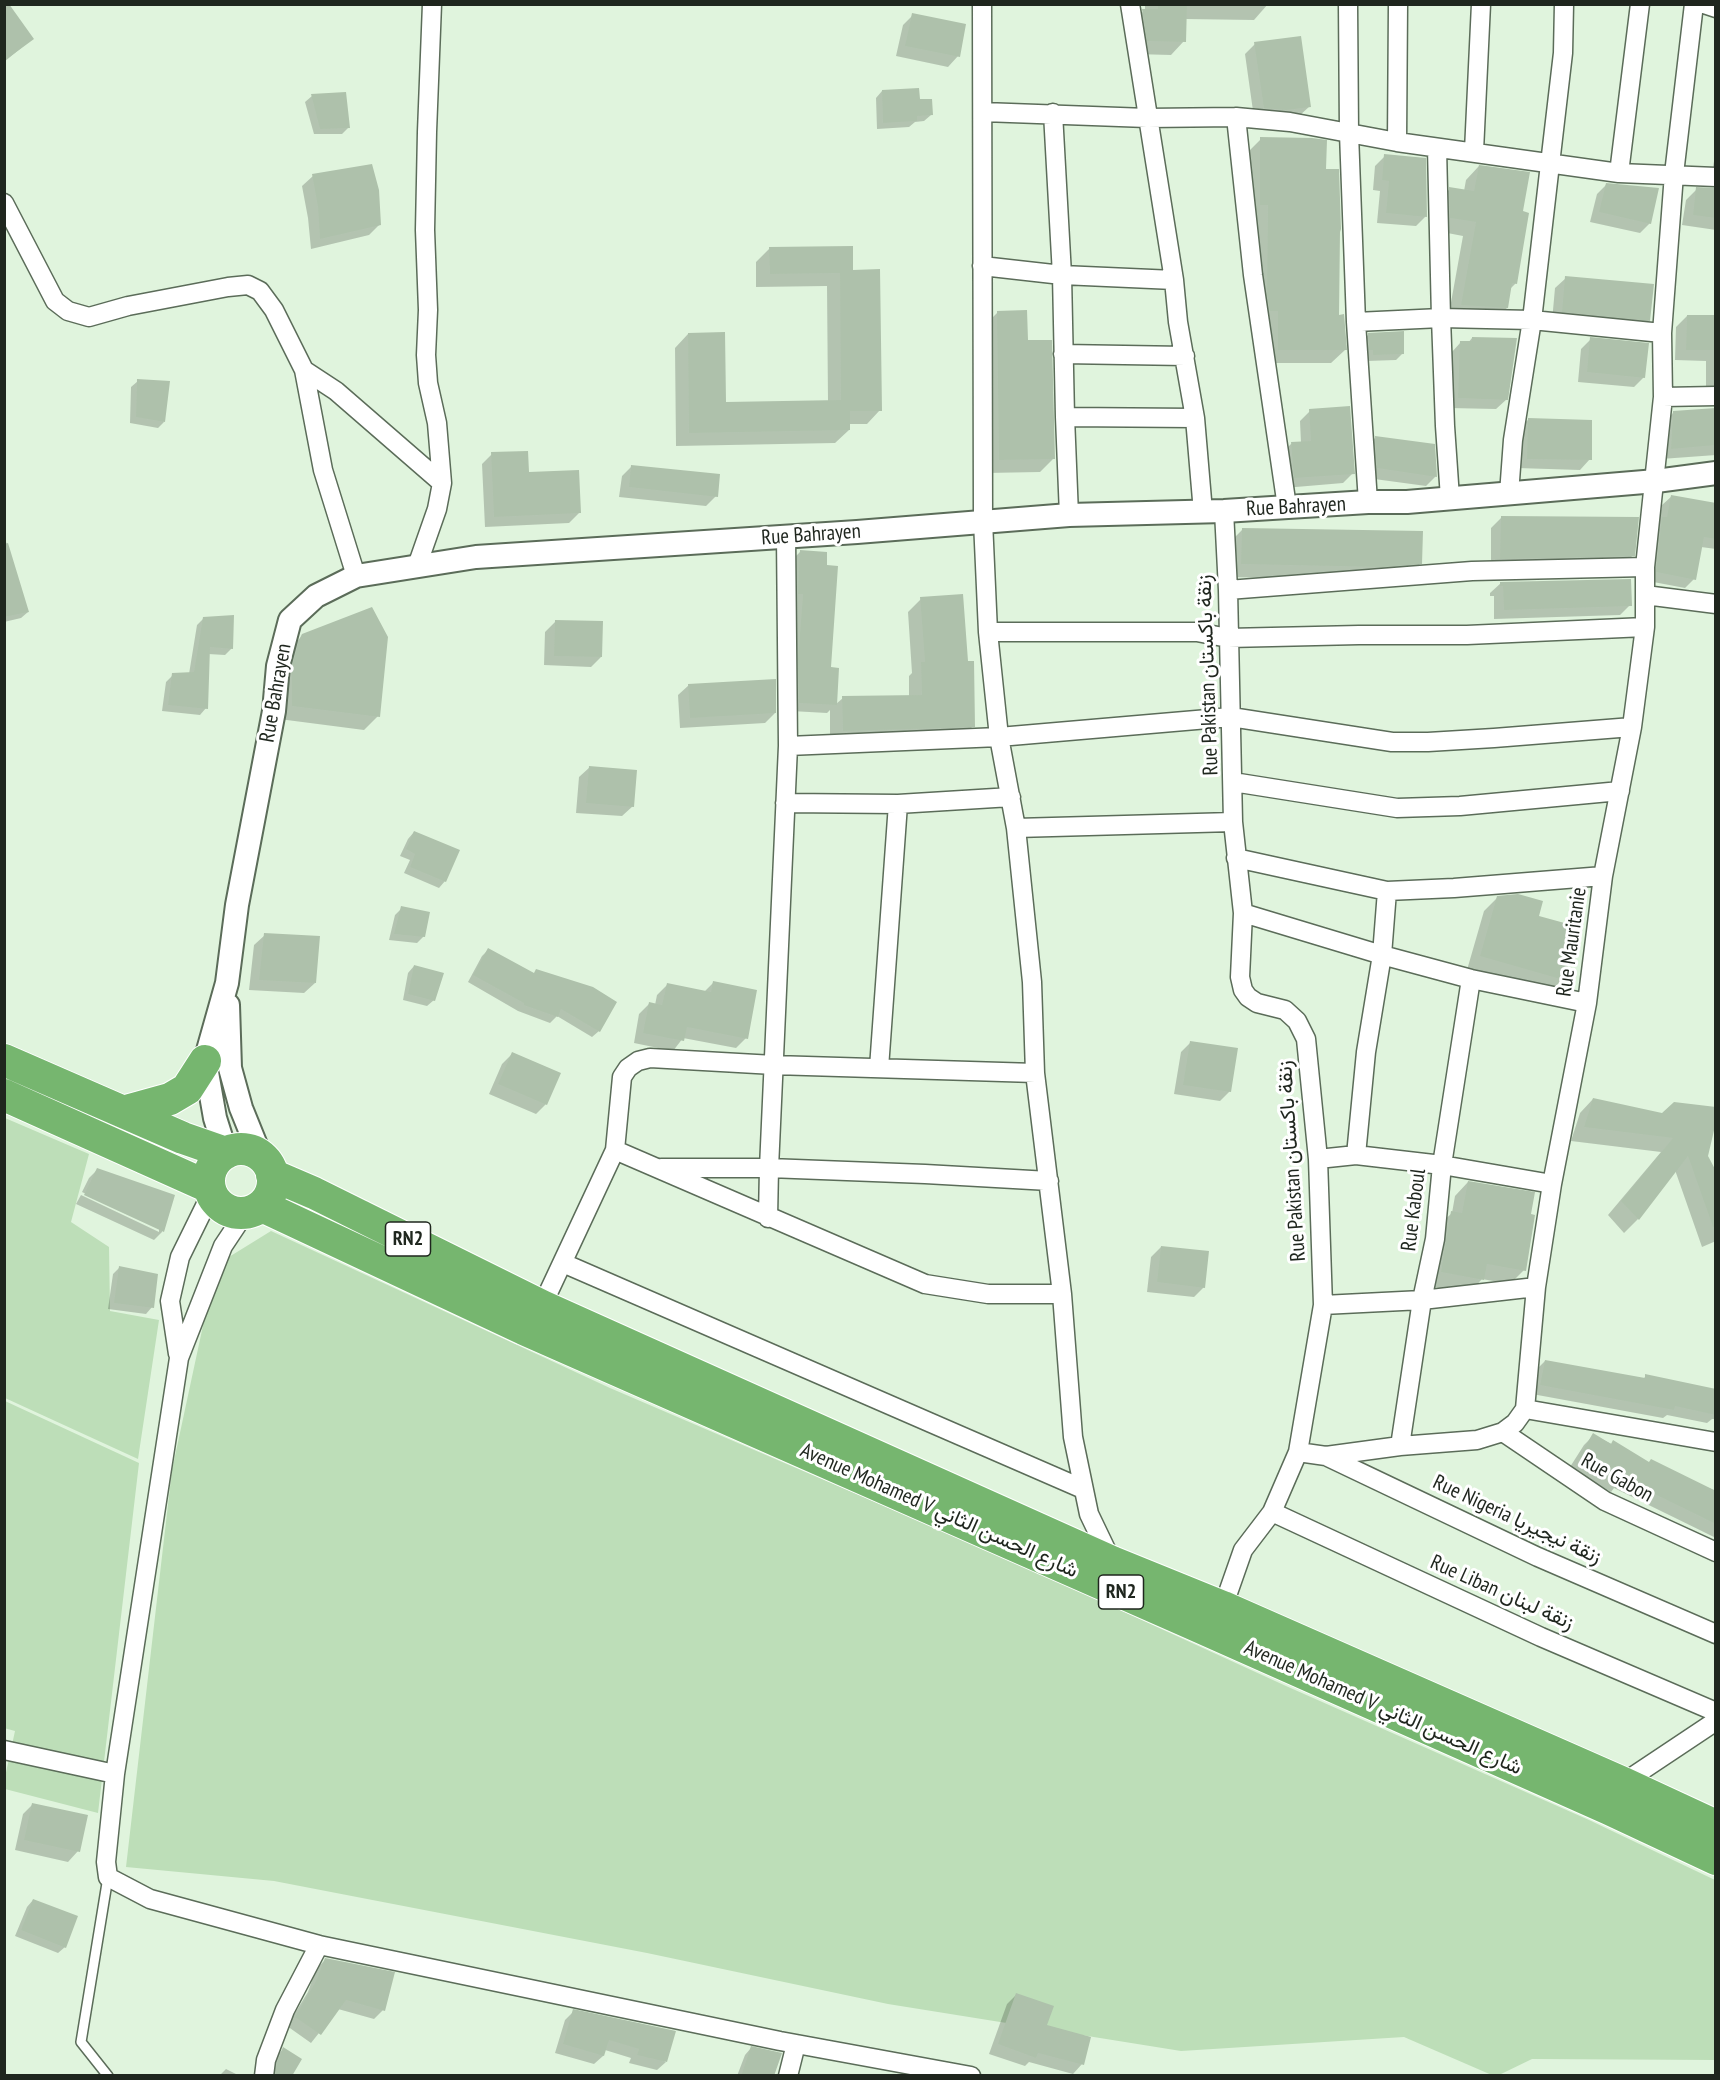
<!DOCTYPE html>
<meta charset="utf-8">
<style>
body{margin:0}
#map{position:relative;width:1720px;height:2080px;overflow:hidden;background:#e0f4dd;font-family:"PT Sans Narrow",sans-serif}
canvas{display:block}
.frame{position:absolute;inset:0;border:6px solid #1f261e;pointer-events:none}
</style>
<div id="map">
<canvas width="1720" height="2080"></canvas>
<div class="frame"></div>
</div>
<script>
const ctx = document.querySelector('canvas').getContext('2d');
ctx.lineJoin = 'round';
function fillPath(path, color) {
  ctx.fillStyle = color;
  ctx.fill(path, 'evenodd');
}
function poly(rows) {
  const path = new Path2D();
  for (const r of rows) {
    if (r.length === 3) {
      path.moveTo(r[0] + r[2], r[1]);
      path.arc(r[0], r[1], r[2], 0, 2 * Math.PI);
      continue;
    }
    path.moveTo(r[0], r[1]);
    for (let i = 2; i < r.length; i += 2) path.lineTo(r[i], r[i + 1]);
  }
  return path;
}
function stroke(path, color, width, dash) {
  ctx.strokeStyle = color;
  ctx.lineWidth = width;
  ctx.lineCap = dash ? 'butt' : 'round';
  ctx.setLineDash(dash || []);
  ctx.stroke(path);
}
function label(font, color, halo, rows, align = 'center') {
  ctx.font = font + ' "PT Sans Narrow",Vazirmatn,sans-serif';
  ctx.lineWidth = 6;
  ctx.setLineDash([]);
  ctx.textBaseline = 'middle';
  ctx.strokeStyle = halo;
  ctx.fillStyle = color;
  for (const [text, x, y, turn = 0] of rows) {
    ctx.save();
    ctx.translate(x, y);
    ctx.rotate((+turn || 0) * Math.PI / 180);
    ctx.textAlign = isNaN(turn) ? turn : align;
    if (halo) ctx.strokeText(text, 0, 0);
    ctx.fillText(text, 0, 0);
    ctx.restore();
  }
}
const green = poly([
 [5,1118,89,1154,71,1222,109,1247,110,1311,159,1320,138,1459,5,1398],
 [271,1231,610,1388,1015,1562,1286,1686,1589,1820,1715,1880,1715,2060,1532,2059,1499,2075,1494,2076,1404,2037,1181,2051,888,2004,647,1953,274,1881,126,1867,172,1470,216,1265],
 [5,1401,139,1463,98,1813,5,1789,5,1777,15,1731,4,1728]
]);
const shadow = poly([
 [4,4,32,39,4,62],
 [1145,4,1268,4,1254,20,1185,19,1184,41,1171,55,1134,54,1129,24,1145,10],
 [913,15,958,56,948,67,896,56,903,25],
 [1255,44,1310,106,1299,116,1254,118,1245,54],
 [882,91,918,101,931,115,924,121,915,122,909,127,877,129,876,98],
 [312,96,349,127,342,134,314,134,305,102],
 [1261,139,1325,170,1337,316,1345,350,1331,363,1265,363,1247,153],
 [1716,149,1716,184,1711,179],
 [1385,156,1426,216,1416,226,1377,223,1380,191,1373,190,1375,166],
 [1479,166,1521,213,1516,283,1510,289,1507,308,1493,321,1448,319,1463,236,1437,231,1436,202,1450,189,1464,191,1466,180],
 [313,176,380,224,369,235,311,249,308,218,302,186],
 [1607,184,1650,223,1640,233,1590,222,1597,194],
 [1716,185,1716,230,1682,225,1686,200,1697,189,1715,190],
 [770,248,852,271,880,410,867,424,849,424,849,430,835,443,676,446,675,348,688,334,725,404,828,402,827,286,756,287,756,262],
 [1566,278,1649,320,1639,330,1552,321,1555,288],
 [998,312,1026,342,1054,458,1040,472,986,473,984,326],
 [1687,316,1716,316,1716,405,1706,396,1706,361,1675,360,1676,327],
 [1369,334,1403,353,1396,360,1367,361,1362,341],
 [1472,338,1507,399,1496,409,1449,408,1451,353,1461,342,1468,343],
 [1591,339,1644,377,1634,387,1578,382,1581,349],
 [138,381,164,422,158,428,130,423,131,387],
 [1716,409,1716,455,1661,459,1662,424,1673,413],
 [1310,411,1353,473,1343,483,1284,488,1281,454,1291,444,1301,443,1300,421],
 [1529,419,1590,459,1580,470,1517,468,1518,429],
 [1375,438,1436,476,1426,486,1367,478,1365,448],
 [492,454,527,474,579,513,569,523,485,527,482,464],
 [632,466,716,496,706,506,619,497,622,476],
 [1672,496,1716,505,1716,549,1701,547,1694,579,1685,588,1648,581,1653,527,1659,521,1662,505],
 [1501,518,1633,555,1623,566,1491,569,1491,528],
 [1242,530,1421,563,1407,577,1368,580,1228,577,1229,543],
 [6,542,28,612,21,618,4,622],
 [800,552,830,669,836,704,843,698,909,696,909,676,912,673,908,612,921,599,973,726,960,739,830,743,830,710,827,713,791,711,791,561],
 [1501,583,1630,605,1620,615,1494,619,1494,596,1490,596,1490,593],
 [204,618,232,648,225,655,208,654,206,708,200,715,162,711,166,682,173,675,189,674,197,625],
 [556,621,601,657,591,667,544,665,545,632],
 [303,635,378,716,364,730,279,719,289,650],
 [689,685,775,713,765,723,680,728,678,695],
 [590,767,633,806,622,816,576,813,579,777],
 [414,832,445,881,439,888,404,873,410,860,400,856,408,839],
 [1498,897,1537,917,1563,979,1549,993,1467,970,1484,911],
 [402,908,424,936,417,943,389,940,395,915],
 [265,935,315,983,304,993,249,990,254,945],
 [488,950,599,1031,592,1037,557,1016,550,1023,518,1011,468,982,482,956],
 [414,966,434,1000,427,1006,403,1000,408,973],
 [713,983,746,1038,736,1048,683,1038,673,1051,634,1043,639,1014,649,1004,655,1005,657,995,667,985,704,992],
 [1191,1042,1230,1091,1220,1101,1174,1094,1181,1052],
 [512,1054,546,1104,536,1114,489,1094,502,1064],
 [1593,1099,1663,1115,1707,1156,1716,1175,1716,1241,1702,1247,1675,1170,1638,1219,1624,1233,1608,1215,1661,1152,1571,1141,1580,1113],
 [98,1169,173,1196,162,1232,154,1240,76,1204,81,1195,159,1232,159,1229,82,1192,89,1178],
 [1468,1182,1524,1270,1510,1284,1482,1279,1469,1293,1428,1286,1438,1226,1452,1213,1455,1196],
 [1161,1247,1204,1287,1194,1297,1147,1292,1151,1257],
 [119,1268,152,1307,146,1314,108,1309,113,1274],
 [1545,1361,1643,1379,1646,1376,1716,1390,1716,1419,1712,1419,1707,1423,1667,1415,1663,1418,1532,1394,1536,1370],
 [1594,1435,1649,1463,1716,1491,1716,1538,1614,1488,1611,1492,1570,1467,1584,1445],
 [33,1804,78,1851,68,1862,15,1850,23,1814],
 [33,1900,65,1947,58,1953,15,1936,27,1907],
 [326,1959,383,2010,374,2019,338,2009,311,2043,287,2026,308,1992,316,1969],
 [1016,1995,1082,2064,1073,2074,1029,2062,1025,2066,989,2054,1007,2004],
 [574,2011,666,2062,657,2070,629,2063,631,2058,605,2050,603,2056,594,2064,555,2053,565,2020],
 [751,2048,773,2076,737,2076,745,2055],
 [283,2049,290,2076,270,2076,277,2056],
 [226,2069,240,2076,219,2076]
]);
const building = poly([
 [4,4,9,4,34,39,4,61],
 [1158,4,1187,4,1186,42,1147,41,1142,9,1158,9],
 [912,13,966,24,960,57,905,46],
 [1301,36,1311,107,1286,110,1264,108,1254,42],
 [919,88,920,99,932,99,933,115,917,116,917,121,883,123,882,90],
 [346,92,350,128,320,129,311,94],
 [1260,137,1312,138,1327,140,1326,169,1339,169,1341,229,1340,232,1339,315,1344,314,1347,350,1278,350,1278,311,1270,311,1267,294,1268,205,1260,205],
 [1384,154,1426,158,1427,217,1386,213,1389,181,1382,180],
 [372,164,379,190,381,225,320,239,318,207,312,174],
 [1479,165,1530,172,1523,211,1529,213,1517,284,1512,283,1508,308,1461,305,1476,222,1450,218,1449,187,1474,191],
 [1606,183,1659,188,1651,224,1599,212],
 [1696,187,1716,188,1716,218,1693,215],
 [853,246,853,270,880,269,882,411,850,411,850,430,689,433,688,333,725,332,726,402,841,400,840,273,770,274,769,247],
 [1565,276,1654,284,1650,321,1562,312],
 [1027,310,1028,340,1052,340,1055,459,999,460,997,311],
 [1687,315,1716,315,1716,350,1686,350],
 [1404,331,1404,354,1373,355,1373,350,1369,350,1368,333],
 [1472,337,1517,338,1508,400,1458,398,1460,341,1472,341],
 [1590,337,1649,343,1645,378,1587,372],
 [137,379,170,381,165,422,136,417],
 [1350,406,1355,474,1294,478,1291,442,1311,441,1309,409],
 [1716,408,1716,445,1671,449,1673,411],
 [1528,418,1592,420,1592,460,1527,459],
 [1375,436,1435,444,1437,477,1377,468],
 [528,451,529,472,579,470,581,513,494,517,491,452],
 [631,465,720,474,718,497,629,487],
 [1671,495,1716,503,1716,539,1704,537,1696,580,1656,572,1662,517,1667,517],
 [1501,516,1639,517,1635,556,1500,559],
 [1242,528,1423,531,1422,564,1383,567,1241,564],
 [8,543,29,612,4,617,4,544],
 [800,550,827,552,827,565,838,566,831,667,839,668,837,705,799,703,798,659,803,594,798,594],
 [1631,579,1632,606,1504,610,1503,586,1500,586,1500,582],
 [963,594,968,661,974,661,975,727,843,731,842,696,922,695,921,662,925,662,920,597],
 [372,607,388,637,380,717,292,706,292,667,299,640,302,634],
 [234,615,233,649,210,647,208,709,168,705,172,673,194,672,203,617],
 [555,620,603,621,602,657,554,656],
 [776,679,776,713,690,718,688,684],
 [589,766,637,770,634,807,586,803],
 [414,831,460,850,446,882,410,867,415,854,406,849],
 [1518,894,1543,901,1539,916,1579,927,1564,980,1480,956,1497,896],
 [401,906,430,912,425,937,394,934],
 [264,933,320,936,316,983,259,980],
 [488,948,534,973,536,969,593,987,617,1002,600,1032,561,1009,558,1017,524,1005,524,1003,473,975],
 [414,965,444,973,435,1001,408,994],
 [713,981,757,990,748,1039,687,1027,684,1041,643,1033,649,1002,662,1005,667,983,711,992],
 [1190,1041,1238,1048,1231,1092,1183,1085],
 [512,1052,561,1073,547,1105,498,1084],
 [1593,1098,1662,1113,1674,1102,1716,1107,1716,1122,1708,1156,1716,1171,1716,1227,1713,1227,1688,1156,1639,1220,1621,1201,1673,1138,1584,1127],
 [97,1168,175,1195,164,1232,84,1195],
 [1468,1181,1535,1192,1531,1214,1535,1215,1526,1271,1487,1264,1484,1280,1441,1272,1451,1211,1462,1213],
 [1161,1246,1209,1251,1205,1288,1157,1282],
 [119,1266,158,1274,154,1308,114,1303],
 [1545,1360,1645,1378,1645,1374,1716,1389,1716,1415,1675,1406,1674,1410,1540,1385],
 [1593,1433,1611,1444,1613,1440,1649,1462,1651,1459,1716,1491,1716,1524,1624,1479,1621,1483,1579,1457],
 [32,1803,88,1815,80,1852,24,1840],
 [33,1899,78,1916,66,1948,21,1930],
 [325,1958,395,1972,385,2011,346,2000,321,2035,295,2017,316,1981],
 [1016,1993,1054,2006,1047,2025,1091,2037,1084,2065,1038,2053,1036,2058,998,2044],
 [573,2009,676,2031,667,2062,637,2055,639,2049,609,2040,604,2056,563,2044],
 [751,2046,782,2053,774,2076,741,2076],
 [283,2047,302,2059,292,2076,275,2076,277,2063]
]);
const service = poly([
 [108,2076,81,2042,108,1877]
]);
const minor = poly([
 [982,4,983,521,988,632,999,737,1016,828,1032,982,1035,1073,1062,1294,1073,1437,1089,1514,1112,1562],
 [1130,4,1174,280,1178,322,1195,418,1203,512],
 [1348,4,1349,133,1356,322,1368,502],
 [1704,4,1716,8],
 [983,112,1147,118,1236,117,1290,122,1397,142,1619,173,1716,177],
 [1053,113,1062,275,1065,417,1069,515],
 [1236,117,1253,275,1287,507],
 [1397,142,1398,4],
 [1437,148,1441,318,1445,426,1450,498],
 [1474,151,1481,4],
 [1619,173,1640,4],
 [4,203,55,301,68,311,89,317,128,306,228,287,248,285,260,291,274,310,304,370,336,391,442,483],
 [982,266,1062,275,1174,280],
 [1356,322,1441,318,1532,320,1662,333],
 [1063,354,1185,356],
 [304,370,323,470,356,576],
 [1663,397,1716,396],
 [1065,417,1195,418],
 [1509,494,1513,440,1532,320,1550,164,1563,53,1564,4],
 [417,566,437,509,442,483,437,423,428,383,426,355,428,310,425,230,427,132,432,4],
 [1228,590,1472,571,1645,567],
 [1645,595,1716,604],
 [988,632,1197,632,1228,638,1359,635,1467,635,1645,627],
 [788,746,999,737,1231,717,1392,742,1428,742,1494,738,1632,727],
 [1233,782,1397,808,1460,806,1620,791],
 [785,803,898,804,1011,797],
 [1016,828,1233,822],
 [1236,858,1387,891,1454,888,1603,876],
 [1243,913,1382,955,1471,979,1587,1003],
 [879,1068,898,804],
 [615,1150,925,1284,988,1294,1062,1294],
 [1356,1155,1366,1052,1382,955,1387,891],
 [1318,1159,1356,1155,1442,1165,1552,1184],
 [661,1168,769,1168,925,1174,1049,1181],
 [245,1213,223,1246,179,1358,115,1774,106,1862,108,1877,150,1899,319,1945],
 [768,1218,769,1168,788,746,786,536],
 [563,1263,1083,1489],
 [1323,1305,1422,1300,1536,1287],
 [542,1306,615,1150,622,1077,628,1068,638,1061,650,1058,774,1065,1035,1073],
 [178,1354,170,1301,180,1257,211,1194],
 [1525,1409,1716,1442],
 [1503,1432,1605,1501,1716,1552],
 [1400,1446,1422,1300,1435,1239,1442,1165,1471,979],
 [1298,1452,1326,1456,1538,1557,1716,1634],
 [1326,1456,1400,1446,1477,1440,1503,1432,1515,1423,1525,1409,1536,1287,1552,1184,1587,1003,1603,876,1632,727,1645,627,1645,567,1663,397,1662,333,1674,174,1694,4],
 [1272,1512,1541,1637,1716,1712],
 [1223,1607,1243,1550,1272,1512,1298,1452,1323,1305,1318,1159,1306,1039,1297,1021,1285,1010,1257,1003,1248,997,1243,990,1240,977,1243,913,1233,822,1228,590,1224,511],
 [4,1750,115,1774],
 [1623,1783,1716,1721],
 [264,2076,266,2060,285,2010,319,1945,780,2041,971,2076],
 [788,2076,796,2044]
]);
const tertiary = poly([
 [228,1005,230,1068,241,1108,260,1155],
 [226,1153,215,1118,205,1061,227,983,237,905,274,711,278,666,290,620,316,596,356,576,476,557,857,532,1069,515,1224,511,1368,502,1407,502,1656,481,1716,473]
]);
const trunk = poly([
 [4,1060,183,1138,226,1153],
 [4,1095,209,1187],
 [123,1112,170,1099,187,1089,205,1061],
 [241,1181,32],
 [272,1175,314,1193,542,1306,1112,1562,1223,1607,1623,1783,1716,1826],
 [262,1206,524,1329,1191,1623,1609,1809,1716,1859]
]);
const shields = [
 [408,1239,45],
 [1121,1592,45]
];
const shieldNames = [
 ["RN2",408,1239],
 ["RN2",1121,1592]
];
const streetNames = [
 ["Rue Bahrayen",1296,507,-3],
 ["Rue Bahrayen",811,535,-4],
 ["Rue Pakistan زنقة باكستان",1208,675,-92],
 ["Rue Bahrayen",276,693,-80],
 ["Rue Mauritanie",1572,942,-82],
 ["Rue Pakistan زنقة باكستان",1292,1161,-94],
 ["Rue Kaboul",1414,1210,-83],
 ["Rue Gabon",1617,1478,29],
 ["Avenue Mohamed V شارع الحسن الثاني",939,1511,24],
 ["Rue Nigeria زنقة نيجيريا",1517,1520,25],
 ["Rue Liban زنقة لبنان",1502,1593,24],
 ["Avenue Mohamed V شارع الحسن الثاني",1383,1708,24]
];
fillPath(green, '#bddeb8');
fillPath(shadow, '#0003');
fillPath(building, '#aec1ab');
stroke(service, '#5b6c59', 12);
stroke(minor, '#5b6c59', 21);
stroke(tertiary, '#5b6c59', 26);
stroke(trunk, '#fff', 34);
stroke(service, '#fff', 9);
stroke(minor, '#fff', 18);
stroke(tertiary, '#fff', 22);
stroke(trunk, '#76b66f', 32);
for (const [x, y, w] of shields) {
  const box = new Path2D();
  box.roundRect(x - w / 2, y - 17, w, 34, 4.5);
  ctx.fillStyle = '#fff';
  ctx.fill(box);
  stroke(box, '#1f261e', 1.5);
}
label('bold 20px', '#1f261e', null, shieldNames);
label('21px', '#1f261e', '#fff', streetNames);
</script>
